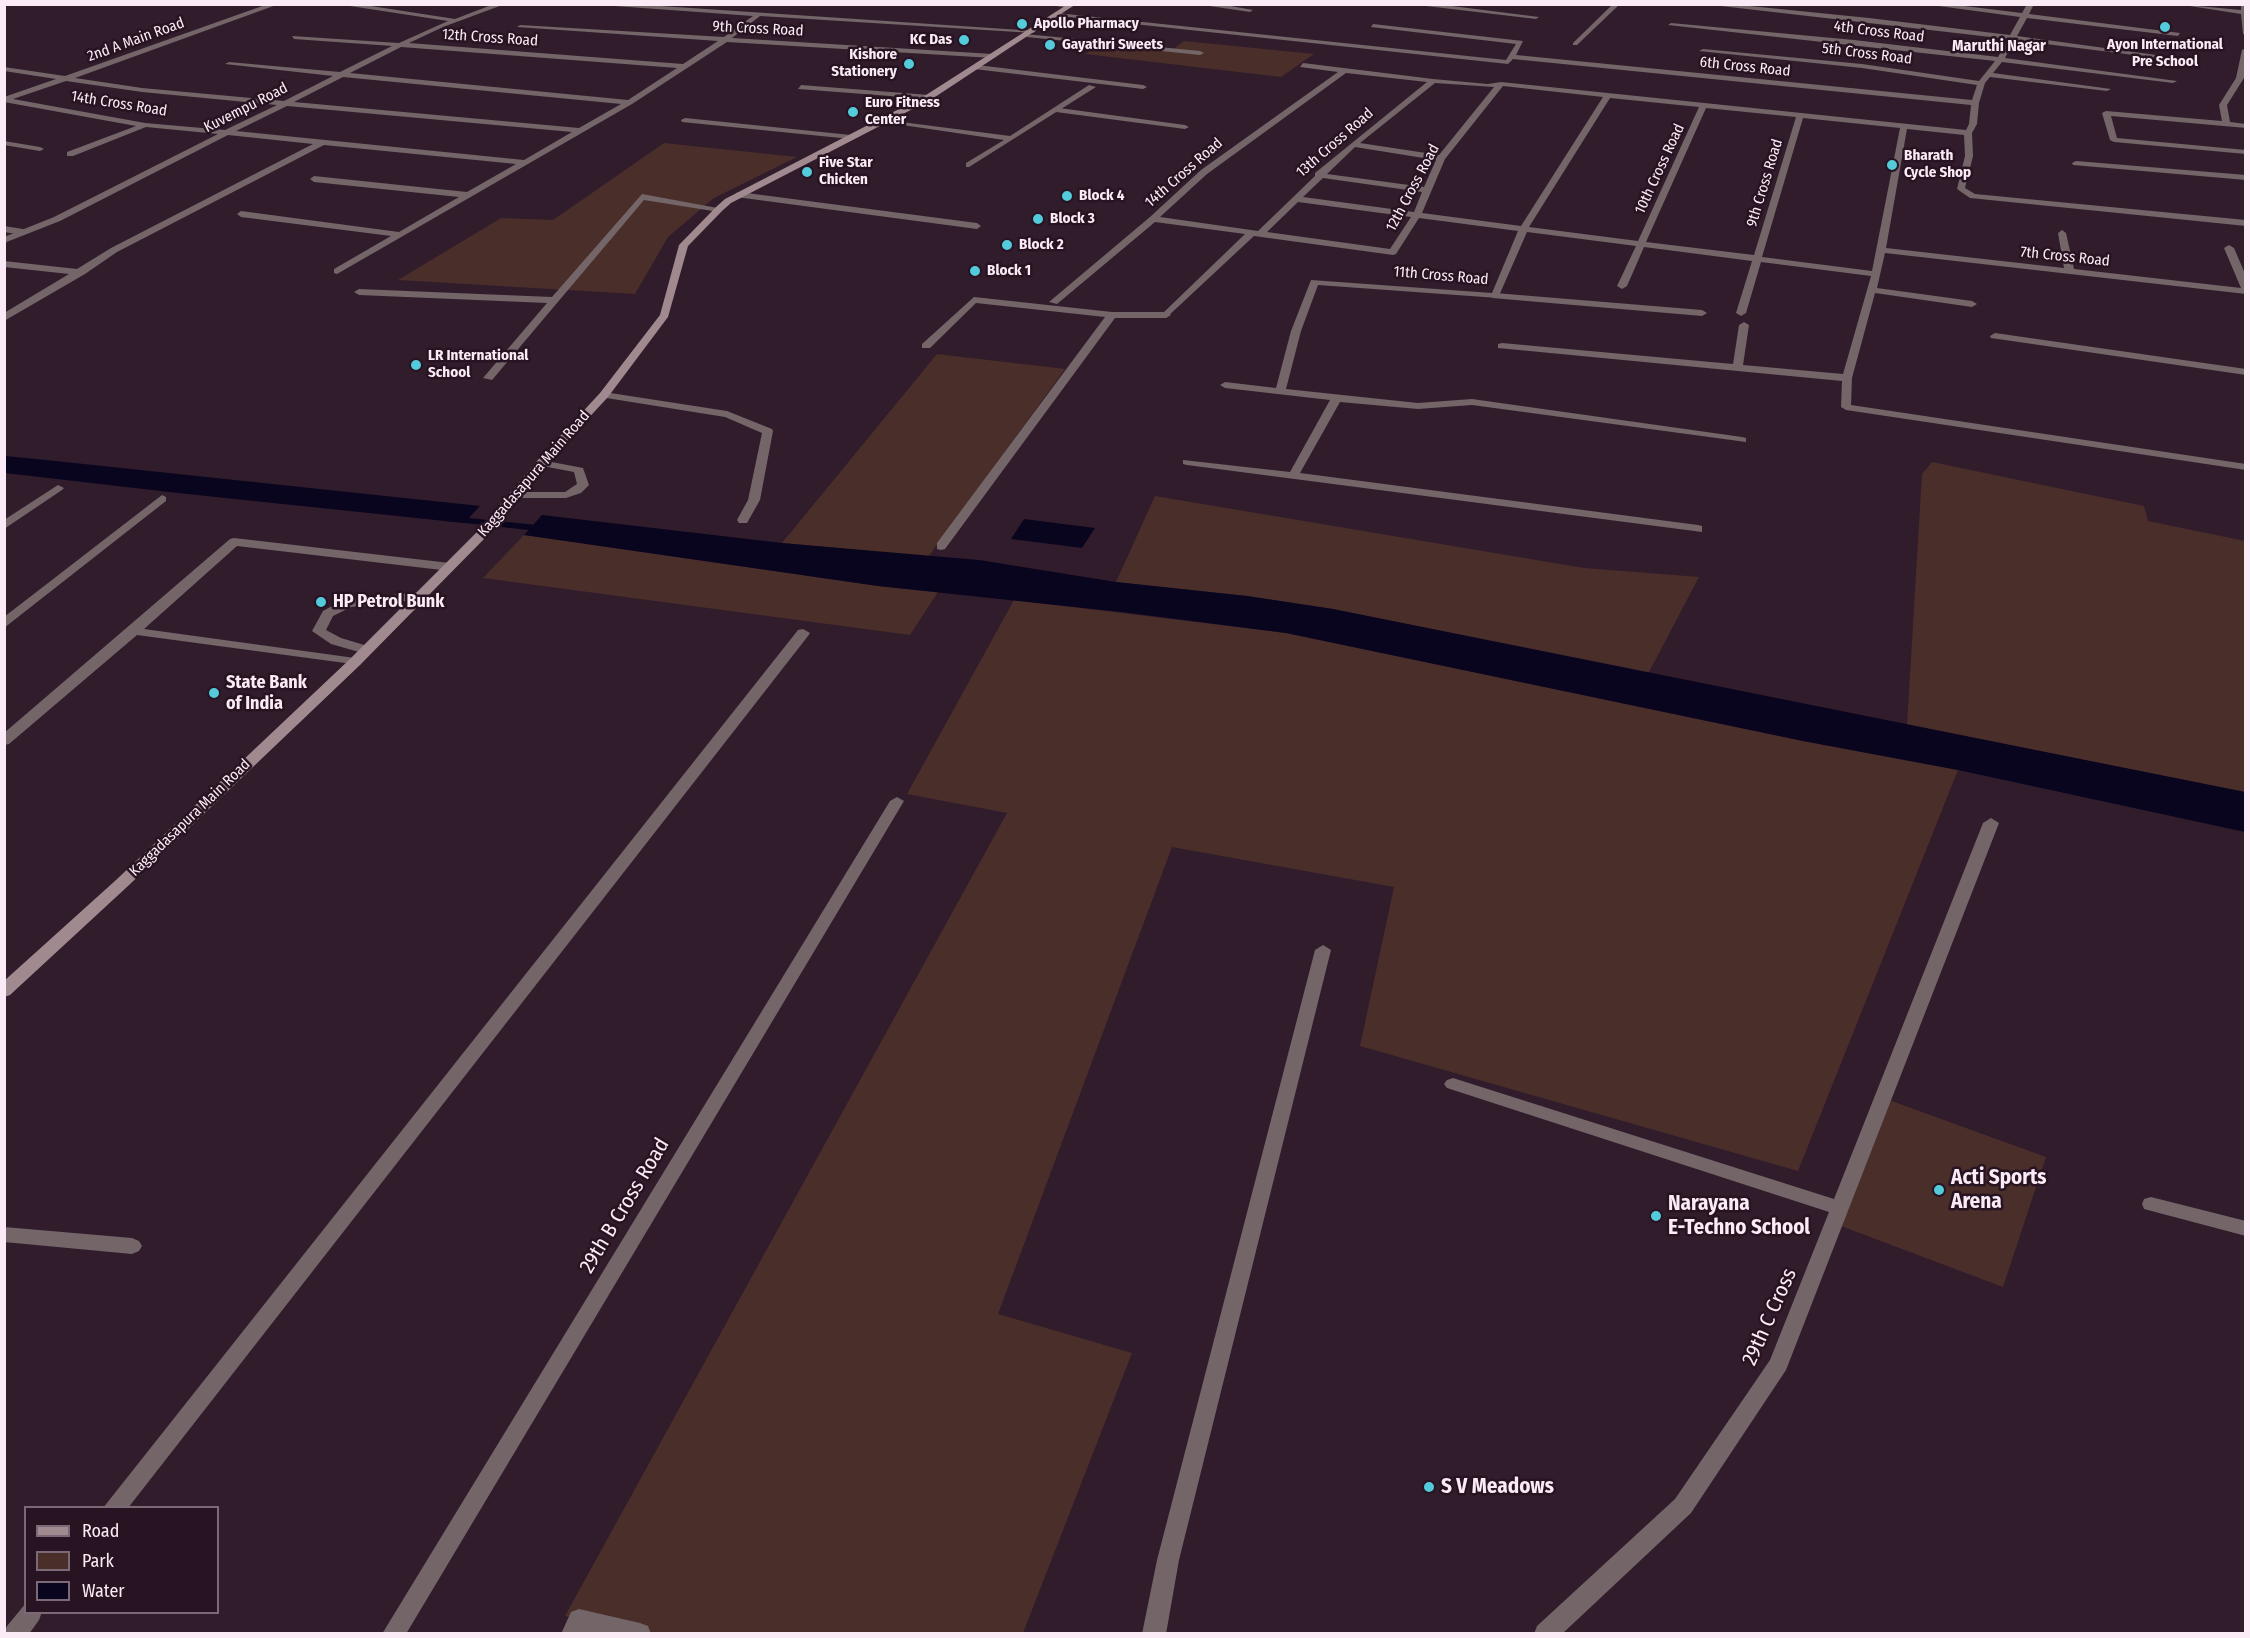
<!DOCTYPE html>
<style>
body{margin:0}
#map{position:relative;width:2250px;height:1638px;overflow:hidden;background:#311c2c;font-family:"Fira Sans Condensed",sans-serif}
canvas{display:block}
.frame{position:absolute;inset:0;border:6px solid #faebf6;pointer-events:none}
.legend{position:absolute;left:24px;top:1506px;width:195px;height:108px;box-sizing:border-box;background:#271322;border:2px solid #7b6977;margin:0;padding:8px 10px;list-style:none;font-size:18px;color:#faebf6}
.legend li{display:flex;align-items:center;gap:12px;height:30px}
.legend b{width:30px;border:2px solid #7b6977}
</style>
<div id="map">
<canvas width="2250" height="1638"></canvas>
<div class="frame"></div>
<ul class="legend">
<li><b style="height:8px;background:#a18a8f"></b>Road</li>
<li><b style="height:16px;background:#4a2e2a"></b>Park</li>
<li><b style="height:16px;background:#09051f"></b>Water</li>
</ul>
</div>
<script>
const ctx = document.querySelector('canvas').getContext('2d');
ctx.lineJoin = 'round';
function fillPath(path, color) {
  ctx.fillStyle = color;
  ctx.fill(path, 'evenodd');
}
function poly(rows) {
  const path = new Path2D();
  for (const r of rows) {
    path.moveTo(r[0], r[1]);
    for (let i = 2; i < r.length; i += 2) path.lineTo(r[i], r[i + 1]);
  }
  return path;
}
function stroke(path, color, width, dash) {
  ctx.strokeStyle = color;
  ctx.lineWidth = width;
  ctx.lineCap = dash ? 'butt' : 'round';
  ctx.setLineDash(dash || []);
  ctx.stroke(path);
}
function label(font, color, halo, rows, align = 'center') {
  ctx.font = font + ' "Fira Sans Condensed",sans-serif';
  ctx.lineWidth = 5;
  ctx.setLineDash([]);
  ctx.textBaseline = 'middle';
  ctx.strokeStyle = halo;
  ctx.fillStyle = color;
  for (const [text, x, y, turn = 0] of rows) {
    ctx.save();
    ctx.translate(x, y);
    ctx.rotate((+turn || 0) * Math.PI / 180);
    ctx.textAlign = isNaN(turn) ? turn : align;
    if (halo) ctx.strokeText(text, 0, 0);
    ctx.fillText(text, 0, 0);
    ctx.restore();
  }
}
const green = poly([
 [1184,41,1314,54,1281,77,1085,54,1100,44,1171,51],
 [664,143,797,157,714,198,668,237,635,294,398,280,501,218,553,220],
 [937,354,1065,369,928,557,782,543],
 [1932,462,2144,506,2148,521,2245,541,2245,792,1907,725,1922,474],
 [1155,496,1584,568,1699,577,1648,674,1333,609,1247,596,1116,582],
 [524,535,878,586,938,592,910,635,483,578],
 [1014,600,1286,633,1803,741,1958,770,1798,1171,1360,1046,1394,887,1172,847,998,1314,1132,1353,1023,1633,650,1634,565,1616,1007,813,907,794],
 [1875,1095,2046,1157,2003,1287,1833,1223]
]);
const water = poly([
 [5,456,46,460,480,506,464,523,178,493,5,473],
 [542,515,782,543,979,560,1116,582,1247,596,1333,609,2245,792,2245,832,1958,770,1803,741,1286,633,1121,612,878,586,524,535],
 [1024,519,1095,528,1082,548,1011,539]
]);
const stream = poly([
 [450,516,546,526,551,529,546,532,447,521,445,519,450,516]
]);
const lane = poly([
 [1025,34,1200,51,1204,53,1200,55,1027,37,1025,34],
 [801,85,929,95,933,97,929,99,798,89,801,85],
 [1059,108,1185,125,1189,127,1185,129,1056,112,1059,108],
 [642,194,723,209,719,212,644,200,492,380,483,378,547,303,359,295,354,292,359,289,552,297,642,194],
 [4,226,23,229,27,232,23,235,4,232,4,226],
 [1495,293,1702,310,1707,313,1702,316,1492,298,1492,294,1495,293],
 [974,297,1112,312,1166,312,1171,315,1166,318,1115,318,945,549,941,550,937,549,937,543,1105,317,976,303,930,348,922,348,922,344,974,297],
 [1995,333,2246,369,2246,375,1991,338,1990,336,1995,333],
 [604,392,727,411,772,429,773,431,760,500,747,523,739,523,737,520,748,500,762,433,725,417,600,397,599,395,604,392],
 [541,460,583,468,589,485,581,493,566,498,511,498,509,496,515,492,565,492,577,484,574,472,537,465,535,463,541,460],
 [420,592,424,593,424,599,351,607,333,616,326,630,341,638,371,647,373,650,371,653,366,654,331,644,312,631,323,611,343,600,420,592],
 [579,1609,640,1623,648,1626,651,1634,561,1634,571,1612,579,1609]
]);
const street = poly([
 [268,4,279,4,75,78,142,88,284,101,333,76,225,64,229,62,340,72,392,46,294,39,292,36,399,43,448,21,337,4,358,4,455,19,494,4,505,4,443,27,409,43,683,64,718,41,517,27,520,25,724,37,753,16,587,4,631,4,1036,31,1033,33,760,16,732,38,993,54,997,56,993,58,727,42,632,104,337,274,334,273,334,269,391,236,241,217,237,214,241,211,399,232,459,197,314,182,310,179,314,176,467,192,516,164,324,145,117,252,85,274,4,321,4,313,69,274,4,267,4,261,77,269,111,248,313,144,228,135,60,221,4,243,4,237,54,217,218,134,146,127,73,156,67,156,67,152,136,126,4,102,4,97,56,79,4,71,4,67,65,76,268,4],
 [401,47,677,68,628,100,350,73,401,47],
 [343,77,621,104,579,128,294,102,343,77],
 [66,81,142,92,277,105,225,130,145,123,13,99,66,81],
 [287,106,572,132,524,160,236,131,287,106],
 [1042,4,1072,4,1073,6,1070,8,1042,4],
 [1196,4,1220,4,1253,10,1250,12,1196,4],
 [1409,4,1436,4,1539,17,1536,19,1409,4],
 [1613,4,1620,4,1577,45,1573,45,1573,43,1613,4],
 [1730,4,1869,18,2010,35,2020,17,1924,4,1948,4,2022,13,2027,4,2034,4,2029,14,2180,33,2178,36,2027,18,2017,36,2178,58,2174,60,2014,40,2005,58,2177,81,2173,83,2002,62,1993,73,2111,89,2107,91,1990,77,1985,83,1979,103,1977,124,1972,133,1973,156,1965,188,1975,194,2246,220,2246,226,1970,198,1957,189,1965,156,1964,135,1907,129,1886,248,2064,268,2058,233,2062,230,2066,233,2074,269,2241,288,2224,248,2229,245,2234,248,2246,276,2246,294,1885,253,1877,288,1972,301,1977,304,1972,307,1875,293,1852,378,1851,405,2246,464,2246,470,1846,410,1841,407,1842,381,1498,348,1498,344,1502,343,1733,364,1739,325,1744,322,1749,325,1743,365,1843,374,1871,276,1761,262,1746,313,1741,316,1736,313,1752,261,1644,247,1627,286,1622,289,1617,286,1636,246,1527,232,1498,298,1318,285,1301,331,1286,389,1418,403,1472,399,1742,437,1746,438,1746,442,1472,405,1418,409,1340,402,1300,473,1698,525,1702,526,1702,532,1187,465,1183,464,1183,460,1290,472,1330,400,1225,388,1220,385,1225,382,1276,388,1291,331,1311,280,1492,293,1518,231,1419,218,1396,254,1393,255,1254,236,1166,318,1161,315,1163,313,1245,234,1155,222,1057,304,1049,302,1150,217,1201,170,1338,72,1300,67,1303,63,1433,79,1488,84,1501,82,1966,130,1969,124,1971,105,1513,59,1508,64,1059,16,1057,13,1506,60,1516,44,1371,27,1373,24,1523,41,1516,55,1972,100,1977,85,1862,68,1699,51,1703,49,1862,64,1979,81,1995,61,1668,25,1671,23,1854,40,1998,57,2008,39,1712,5,1730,4],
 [1346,73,1427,82,1315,173,1315,176,1258,231,1160,217,1207,174,1346,73],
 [1435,83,1494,87,1439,155,1360,143,1435,83],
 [1503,86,1603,97,1521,226,1422,213,1445,159,1503,86],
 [1610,98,1699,107,1638,241,1529,227,1610,98],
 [1706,108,1796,117,1754,255,1646,242,1706,108],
 [1803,118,1900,128,1872,271,1762,257,1803,118],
 [1355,147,1436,160,1424,187,1327,174,1355,147],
 [1323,178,1422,192,1414,212,1303,197,1323,178],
 [1298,202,1411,217,1390,249,1267,232,1298,202],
 [2177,4,2241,10,2241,4,2246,4,2246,36,2243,34,2241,14,2177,4],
 [2246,48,2244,78,2227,105,2230,122,2246,124,2246,128,2111,116,2117,138,2246,150,2246,154,2114,142,2110,140,2102,113,2106,111,2222,121,2219,105,2236,78,2242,50,2246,48],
 [977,65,1143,85,1147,87,1143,89,974,69,977,65],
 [1089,85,1096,87,969,167,966,167,966,163,1004,140,882,122,886,120,1010,136,1089,85],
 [685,118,851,135,855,137,851,139,682,122,681,120,685,118],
 [4,141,40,147,44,149,40,151,4,145,4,141],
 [2076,161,2246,175,2246,180,2073,165,2072,163,2076,161],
 [739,192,977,223,981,226,977,229,736,197,736,193,739,192],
 [58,485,64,488,62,490,4,529,4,520,58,485],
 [162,495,166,497,166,501,4,628,4,617,162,495],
 [234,538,450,563,456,567,450,571,237,546,144,629,355,658,362,662,360,665,137,635,9,744,4,745,4,733,230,539,234,538],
 [803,629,810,633,808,636,128,1508,103,1508,798,630,803,629],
 [897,797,904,801,406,1634,382,1634,890,801,897,797],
 [1991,818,1999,823,1786,1370,1691,1513,1562,1634,1534,1634,1537,1626,1675,1499,1770,1360,1829,1212,1447,1088,1444,1084,1447,1080,1453,1078,1834,1199,1983,823,1991,818],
 [1323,945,1331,950,1179,1560,1166,1634,1142,1634,1157,1560,1315,950,1323,945],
 [2151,1197,2246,1221,2246,1236,2144,1209,2142,1204,2144,1199,2151,1197],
 [4,1227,132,1238,139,1241,142,1246,139,1251,132,1254,4,1242,4,1227],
 [26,1603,26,1612,42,1612,39,1620,29,1634,4,1634,7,1626,26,1603]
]);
const secondary = poly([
 [1068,4,1076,4,932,99,731,203,722,211,688,246,668,317,608,397,545,465,484,539,360,665,128,886,10,995,4,997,4,981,116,880,350,659,476,533,537,461,600,393,660,315,679,245,716,207,725,199,926,95,1068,4]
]);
const markers = [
 [1022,24,6,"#53cbdb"],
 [2165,27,6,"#53cbdb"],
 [964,40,6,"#53cbdb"],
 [1050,45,6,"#53cbdb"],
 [909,64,6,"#53cbdb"],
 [853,112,6,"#53cbdb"],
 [1892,165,6,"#53cbdb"],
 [807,172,6,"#53cbdb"],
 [1067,196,6,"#53cbdb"],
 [1038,219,6,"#53cbdb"],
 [1007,245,6,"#53cbdb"],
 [975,271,6,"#53cbdb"],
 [416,365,6,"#53cbdb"],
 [321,602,6,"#53cbdb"],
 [214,693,6,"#53cbdb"],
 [1939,1190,6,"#53cbdb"],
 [1656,1216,6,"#53cbdb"],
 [1429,1487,6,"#53cbdb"]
];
const farPoinames = [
 ["Apollo Pharmacy",1034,24],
 ["KC Das",952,40,"right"],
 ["Gayathri Sweets",1062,45],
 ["Ayon International",2165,45,"center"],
 ["Pre School",2165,62,"center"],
 ["Kishore",897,55,"right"],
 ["Stationery",897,72,"right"],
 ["Euro Fitness",865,103],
 ["Center",865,120],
 ["Bharath",1904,156],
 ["Cycle Shop",1904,173],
 ["Five Star",819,163],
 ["Chicken",819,180],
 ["Block 4",1079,196],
 ["Block 3",1050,219],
 ["Block 2",1019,245],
 ["Block 1",987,271],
 ["LR International",428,356],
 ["School",428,373]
];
const farStreetnames = [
 ["9th Cross Road",758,29,3],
 ["4th Cross Road",1879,32,7],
 ["12th Cross Road",490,38,4],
 ["2nd A Main Road",136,40,-20],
 ["5th Cross Road",1867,54,7],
 ["6th Cross Road",1745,67,6],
 ["14th Cross Road",119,104,9],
 ["Kuvempu Road",246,108,-27],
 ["13th Cross Road",1335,143,-41],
 ["10th Cross Road",1660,169,-65],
 ["14th Cross Road",1184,173,-41],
 ["9th Cross Road",1765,183,-73],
 ["12th Cross Road",1413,188,-62],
 ["7th Cross Road",2065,257,6],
 ["11th Cross Road",1441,276,5],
 ["Kaggadasapura Main Road",534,474,-49],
 ["Kaggadasapura Main Road",190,818,-44]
];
const farNeighbourhoodnames = [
 ["Maruthi Nagar",1999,47]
];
const poiNames = [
 ["HP Petrol Bunk",333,602],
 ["State Bank",226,683],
 ["of India",226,704]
];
const nearPoinames = [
 ["Acti Sports",1951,1178],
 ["Arena",1951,1202],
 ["Narayana",1668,1204],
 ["E-Techno School",1668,1228],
 ["S V Meadows",1441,1487]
];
const nearStreetnames = [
 ["29th B Cross Road",625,1206,-59],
 ["29th C Cross",1770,1317,-66]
];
fillPath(green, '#4a2e2a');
fillPath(water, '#09051f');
fillPath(stream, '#09051f');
fillPath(lane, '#736568');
fillPath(street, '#736568');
fillPath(secondary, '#a18a8f');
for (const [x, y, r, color] of markers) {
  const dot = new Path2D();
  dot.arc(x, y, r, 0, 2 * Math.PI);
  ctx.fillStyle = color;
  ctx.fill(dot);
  stroke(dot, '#271322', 2);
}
label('bold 15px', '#faebf6', '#271322', farPoinames, 'left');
label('15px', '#faebf6', '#271322', farStreetnames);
label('bold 16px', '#faebf6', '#271322', farNeighbourhoodnames);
label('bold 18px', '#faebf6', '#271322', poiNames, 'left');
label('bold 21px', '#faebf6', '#271322', nearPoinames, 'left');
label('21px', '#faebf6', '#271322', nearStreetnames);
</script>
